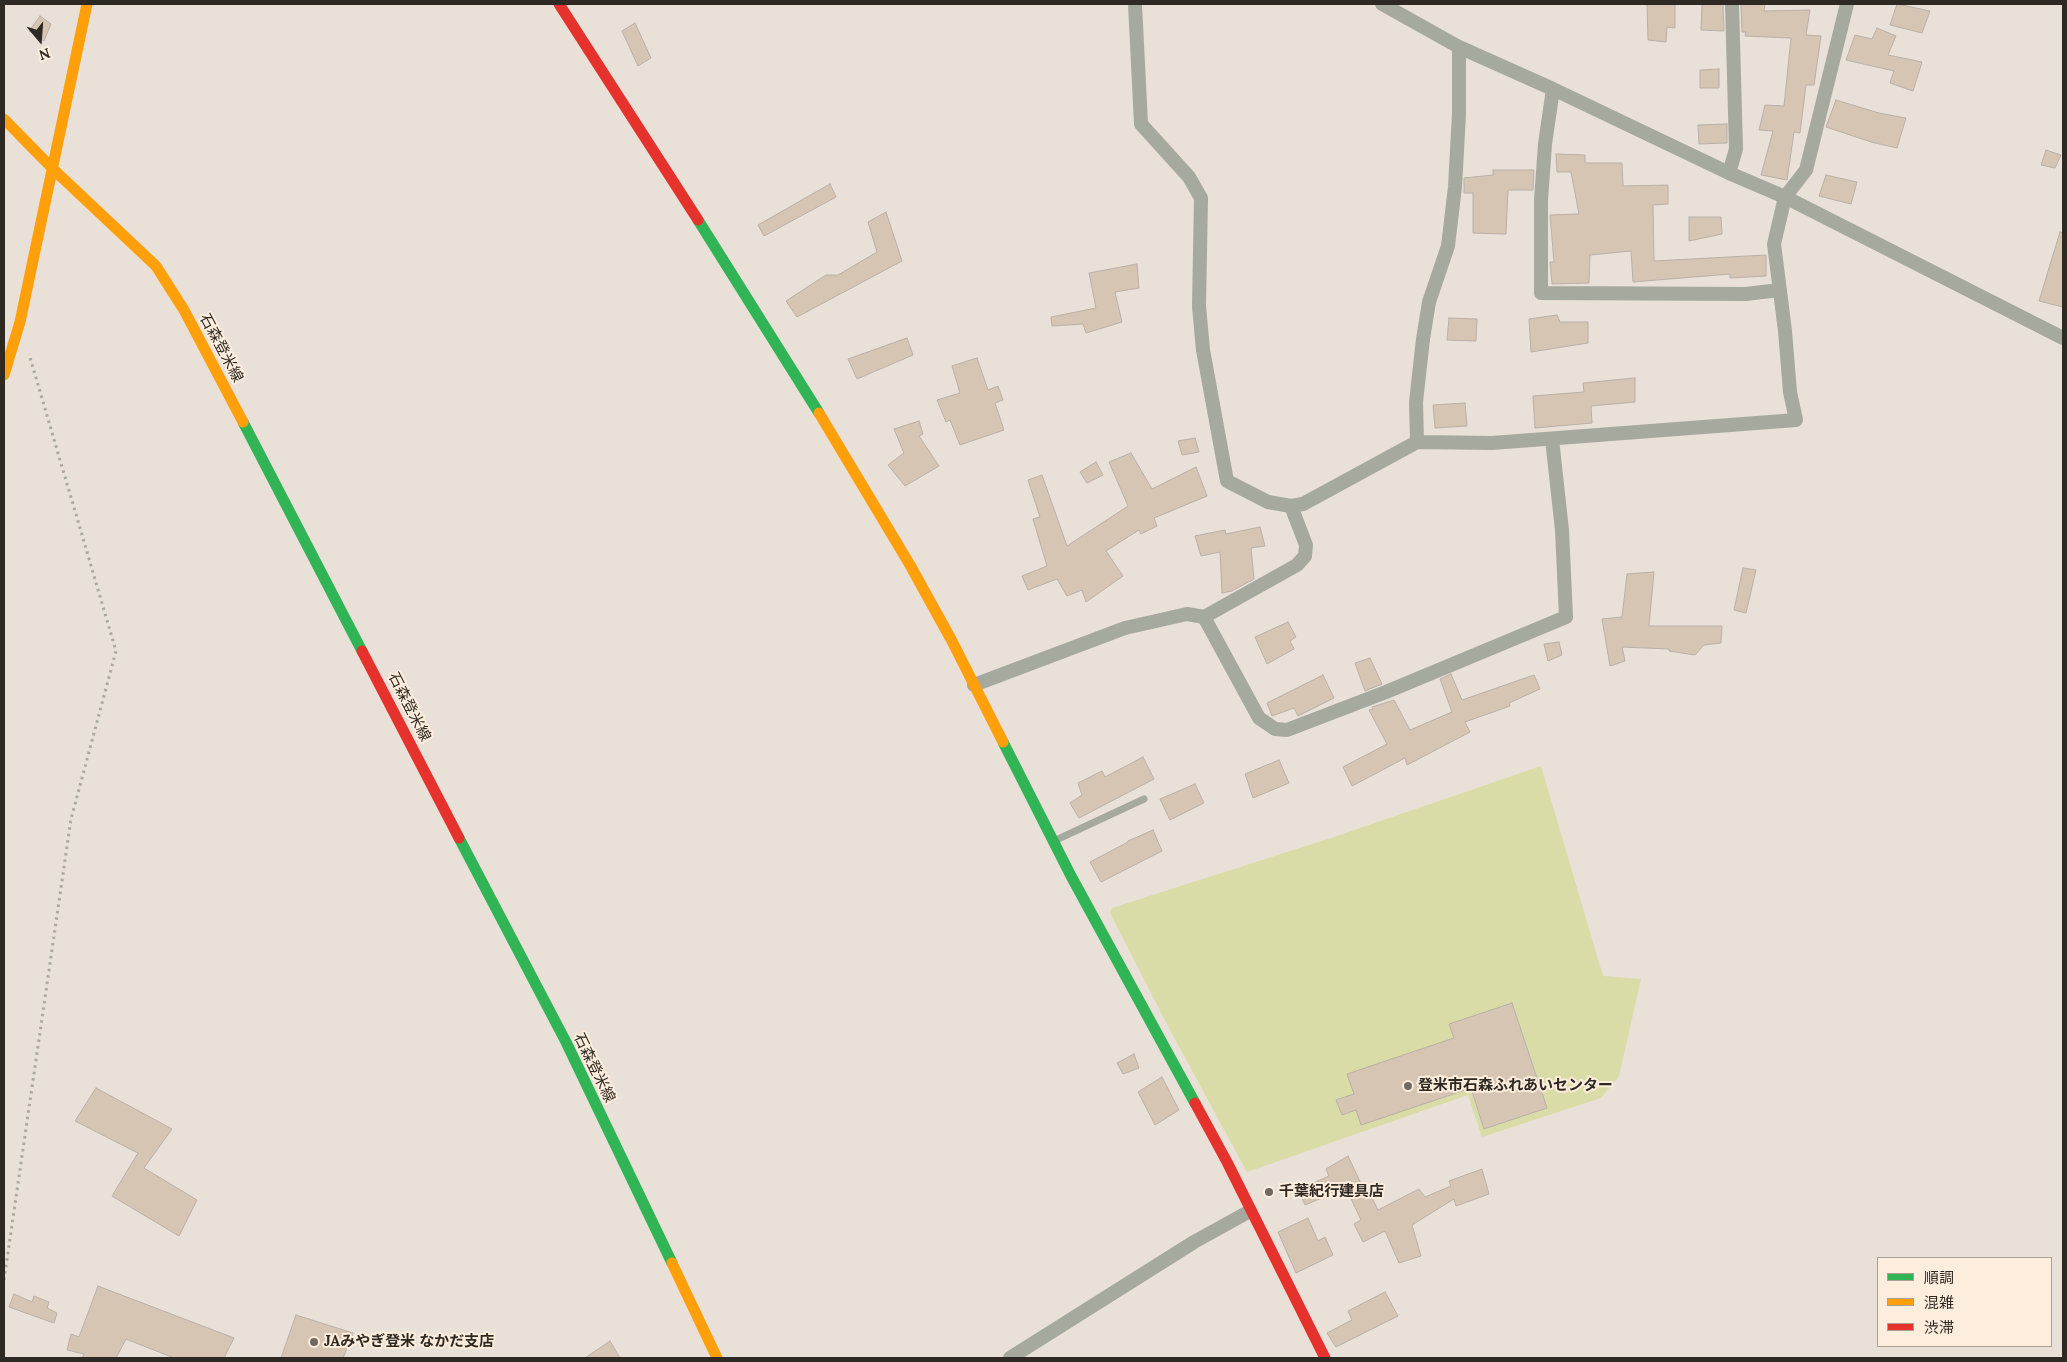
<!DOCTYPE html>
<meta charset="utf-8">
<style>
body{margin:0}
#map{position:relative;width:2067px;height:1362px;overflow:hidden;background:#e9e0d7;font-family:Lora,"Noto Sans JP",serif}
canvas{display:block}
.frame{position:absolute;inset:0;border:5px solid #2f2923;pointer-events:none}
.legend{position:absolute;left:1877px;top:1257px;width:175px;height:90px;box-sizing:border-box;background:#fdeddd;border:1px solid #ab9f93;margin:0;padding:6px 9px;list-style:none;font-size:15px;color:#2f2923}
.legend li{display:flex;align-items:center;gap:10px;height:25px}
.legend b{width:25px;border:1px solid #ab9f93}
.north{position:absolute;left:15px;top:15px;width:50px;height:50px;-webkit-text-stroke:4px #fdeddd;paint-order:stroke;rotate:162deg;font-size:14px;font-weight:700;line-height:20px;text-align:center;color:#2f2923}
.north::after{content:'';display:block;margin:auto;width:18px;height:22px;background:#2f2923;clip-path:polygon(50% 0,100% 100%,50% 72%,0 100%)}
</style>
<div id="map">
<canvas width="2067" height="1362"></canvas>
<div class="frame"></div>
<ul class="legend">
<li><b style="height:6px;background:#30b455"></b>順調</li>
<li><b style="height:6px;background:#ff9f0a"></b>混雑</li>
<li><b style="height:6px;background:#e5322d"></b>渋滞</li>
</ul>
<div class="north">N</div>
</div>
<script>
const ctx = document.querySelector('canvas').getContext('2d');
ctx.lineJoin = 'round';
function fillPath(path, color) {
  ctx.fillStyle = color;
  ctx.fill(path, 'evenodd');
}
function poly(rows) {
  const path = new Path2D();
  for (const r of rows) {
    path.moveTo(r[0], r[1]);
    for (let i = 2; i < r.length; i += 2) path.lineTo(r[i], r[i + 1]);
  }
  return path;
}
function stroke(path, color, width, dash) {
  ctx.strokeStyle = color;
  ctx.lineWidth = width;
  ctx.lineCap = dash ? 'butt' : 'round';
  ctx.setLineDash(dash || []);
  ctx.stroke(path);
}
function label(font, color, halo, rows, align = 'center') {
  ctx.font = font + ' Lora,"Noto Sans JP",serif';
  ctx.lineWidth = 4;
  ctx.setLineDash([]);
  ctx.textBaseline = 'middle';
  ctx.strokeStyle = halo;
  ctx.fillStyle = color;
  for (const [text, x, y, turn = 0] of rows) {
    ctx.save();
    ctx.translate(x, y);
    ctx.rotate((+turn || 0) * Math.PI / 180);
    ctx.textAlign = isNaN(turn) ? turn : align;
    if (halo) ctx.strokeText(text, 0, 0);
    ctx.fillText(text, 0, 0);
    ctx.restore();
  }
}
const green = poly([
 [1541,766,1603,976,1641,979,1619,1076,1601,1098,1482,1137,1468,1095,1247,1172,1169,1028,1110,913,1112,908,1331,838]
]);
const building = poly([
 [1647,4,1675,4,1675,28,1667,27,1666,42,1648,40,1647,4],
 [1702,4,1723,4,1724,31,1701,30,1702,4],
 [1741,4,1765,4,1764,11,1810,10,1806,35,1821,36,1814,85,1806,85,1800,133,1794,132,1787,180,1761,175,1773,131,1759,130,1765,105,1784,106,1791,38,1745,36,1746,32,1742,32,1741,4],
 [1897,4,1930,11,1922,33,1890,25,1897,4],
 [40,16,51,24,44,41,29,31,40,16],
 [635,23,651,58,638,66,622,31,635,23],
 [1877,28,1896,36,1888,55,1922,62,1913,91,1890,83,1894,71,1846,60,1855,35,1872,39,1877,28],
 [1719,69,1719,88,1700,88,1700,70,1719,69],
 [1836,100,1879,113,1906,118,1897,148,1871,142,1826,127,1836,100],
 [1727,124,1727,143,1699,144,1698,125,1727,124],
 [2046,150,2061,155,2055,168,2041,165,2046,150],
 [1556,154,1585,155,1585,163,1622,163,1623,186,1668,185,1668,204,1653,205,1654,261,1766,255,1766,276,1730,278,1730,274,1633,282,1631,251,1590,255,1589,283,1552,284,1550,262,1554,262,1550,215,1579,214,1571,172,1557,172,1556,154],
 [1493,170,1534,170,1533,190,1508,190,1506,234,1473,233,1473,193,1464,193,1464,178,1493,175,1493,170],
 [1826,175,1857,182,1851,204,1819,196,1826,175],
 [830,184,836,197,764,236,758,225,830,184],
 [886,212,902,261,797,317,786,301,826,275,838,275,877,252,868,222,886,212],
 [1689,217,1721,217,1722,234,1689,241,1689,217],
 [2060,232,2063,233,2063,307,2039,301,2060,232],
 [1137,264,1139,288,1115,292,1122,322,1086,333,1083,324,1052,326,1051,317,1096,308,1089,273,1137,264],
 [1557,315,1560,322,1588,322,1588,343,1531,352,1529,319,1557,315],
 [1449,318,1477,319,1476,341,1447,340,1449,318],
 [907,338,913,355,857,379,848,359,907,338],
 [977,358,988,390,998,386,1003,400,995,403,1004,430,960,445,950,420,946,422,937,400,960,393,952,366,977,358],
 [1635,378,1635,402,1591,406,1592,423,1535,428,1533,396,1584,392,1583,383,1635,378],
 [1465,403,1467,426,1435,428,1433,405,1465,403],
 [919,421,923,434,919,436,939,466,905,486,888,465,904,453,894,429,919,421],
 [1195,438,1199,452,1182,455,1178,441,1195,438],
 [1131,453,1152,489,1196,467,1207,496,1154,518,1157,526,1141,534,1139,530,1106,551,1123,576,1086,602,1082,590,1067,596,1057,579,1028,590,1022,576,1047,566,1033,519,1040,517,1028,480,1042,475,1067,546,1128,506,1109,462,1131,453],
 [1096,462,1103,475,1087,483,1080,472,1096,462],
 [1260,527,1265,546,1251,548,1254,579,1232,591,1222,593,1220,552,1201,556,1195,536,1225,530,1226,534,1260,527],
 [1743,568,1756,570,1746,613,1734,610,1743,568],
 [1654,572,1649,626,1722,626,1721,643,1704,645,1695,655,1669,651,1669,649,1622,647,1625,661,1610,666,1602,619,1622,617,1627,574,1654,572],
 [1288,622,1296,637,1290,641,1294,649,1267,664,1255,637,1288,622],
 [1559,642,1562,655,1548,661,1544,644,1559,642],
 [1370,658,1382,684,1365,691,1355,663,1370,658],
 [1451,674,1462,700,1534,675,1540,689,1509,703,1510,706,1465,722,1470,732,1407,765,1405,758,1352,786,1343,767,1387,744,1369,710,1373,709,1372,707,1394,700,1410,730,1452,712,1440,679,1451,674],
 [1323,675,1334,698,1298,716,1294,708,1272,716,1267,703,1323,675],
 [1143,757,1154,779,1079,818,1070,803,1082,795,1078,783,1102,771,1105,777,1143,757],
 [1279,760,1289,783,1253,798,1245,774,1279,760],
 [1195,784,1204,803,1170,820,1160,799,1195,784],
 [1153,830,1162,851,1101,882,1090,862,1128,842,1128,841,1153,830],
 [1512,1003,1547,1108,1484,1129,1471,1088,1361,1125,1356,1110,1342,1115,1336,1100,1354,1094,1347,1074,1454,1038,1449,1024,1512,1003],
 [1134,1054,1139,1068,1123,1074,1117,1063,1134,1054],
 [1162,1077,1179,1110,1155,1125,1138,1092,1162,1077],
 [96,1088,172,1129,144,1168,197,1200,179,1236,112,1196,138,1153,75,1121,96,1088],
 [1348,1156,1364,1190,1367,1188,1378,1210,1419,1189,1425,1197,1451,1186,1449,1181,1482,1169,1489,1194,1456,1206,1454,1199,1412,1225,1421,1256,1399,1263,1385,1231,1363,1242,1354,1224,1361,1220,1346,1188,1305,1205,1298,1190,1329,1176,1326,1169,1348,1156],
 [1308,1218,1318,1241,1325,1237,1333,1255,1296,1273,1278,1232,1308,1218],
 [98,1286,234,1338,224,1358,174,1358,126,1339,116,1358,82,1358,84,1354,67,1350,71,1334,79,1337,98,1286],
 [1385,1292,1398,1316,1336,1347,1327,1333,1352,1320,1348,1311,1385,1292],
 [14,1294,32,1302,34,1296,49,1302,47,1308,57,1313,54,1323,9,1307,14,1294],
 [296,1315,353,1333,343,1358,281,1358,296,1315],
 [610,1341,620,1358,585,1358,610,1341]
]);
const path = poly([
 [4,1280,71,819,116,651,29,354]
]);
const lane = poly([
 [1056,840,1144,799]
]);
const street = poly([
 [1135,4,1141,124,1189,177,1201,198,1199,306,1203,350,1227,481,1268,502,1291,506,1303,504,1417,442,1492,443,1796,420,1790,392,1785,331,1774,244,1785,197,1806,170,1847,4],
 [1382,4,1459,47,1553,89,1729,173,1785,197,2063,338],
 [1553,89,1545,144,1541,200,1541,293,1746,294,1779,290],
 [1729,173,1736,149,1732,4],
 [1417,442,1416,402,1423,339,1429,302,1448,246,1455,187,1459,114,1459,47],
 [1204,617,1259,718,1275,729,1287,730,1386,692,1566,617,1562,530,1552,439],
 [974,685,1125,628,1187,614,1204,617,1297,565,1305,556,1306,545,1291,506],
 [1010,1358,1194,1242,1250,1211]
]);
const fast = poly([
 [698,220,819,413],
 [243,422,362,651],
 [1003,742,1071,876,1195,1103],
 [459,838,566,1042,672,1263]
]);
const slow = poly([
 [4,119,53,169,156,266,184,310,243,422],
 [4,375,20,322,87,4],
 [819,413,910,565,952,641,1003,742],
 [672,1263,717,1358]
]);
const jam = poly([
 [559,4,698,220],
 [362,651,459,838],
 [1195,1103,1227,1162,1325,1358]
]);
const markers = [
 [1408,1086,5,"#706962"],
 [1269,1192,5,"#706962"],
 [314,1342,5,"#706962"]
];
const streetNames = [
 ["石森登米線",221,348,62],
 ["石森登米線",409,707,63],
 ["石森登米線",594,1068,64]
];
const poiNames = [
 ["登米市石森ふれあいセンター",1418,1086],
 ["千葉紀行建具店",1279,1192],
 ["JAみやぎ登米 なかだ支店",324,1342]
];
fillPath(green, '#d9dca6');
fillPath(building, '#d6c5b3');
stroke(building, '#b8b0a9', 1);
stroke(path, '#a9a9a0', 3, [2.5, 4]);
stroke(lane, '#a5a99e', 7);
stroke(street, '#a5a99e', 14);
stroke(fast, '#30b455', 11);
stroke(slow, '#ff9f0a', 11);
stroke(jam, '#e5322d', 11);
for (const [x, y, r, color] of markers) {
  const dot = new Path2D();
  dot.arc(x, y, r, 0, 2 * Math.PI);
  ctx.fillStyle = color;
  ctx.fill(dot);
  stroke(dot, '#fdeddd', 2);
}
label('15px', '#2f2923', '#fdeddd', streetNames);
label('bold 15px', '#2f2923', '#fdeddd', poiNames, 'left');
</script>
